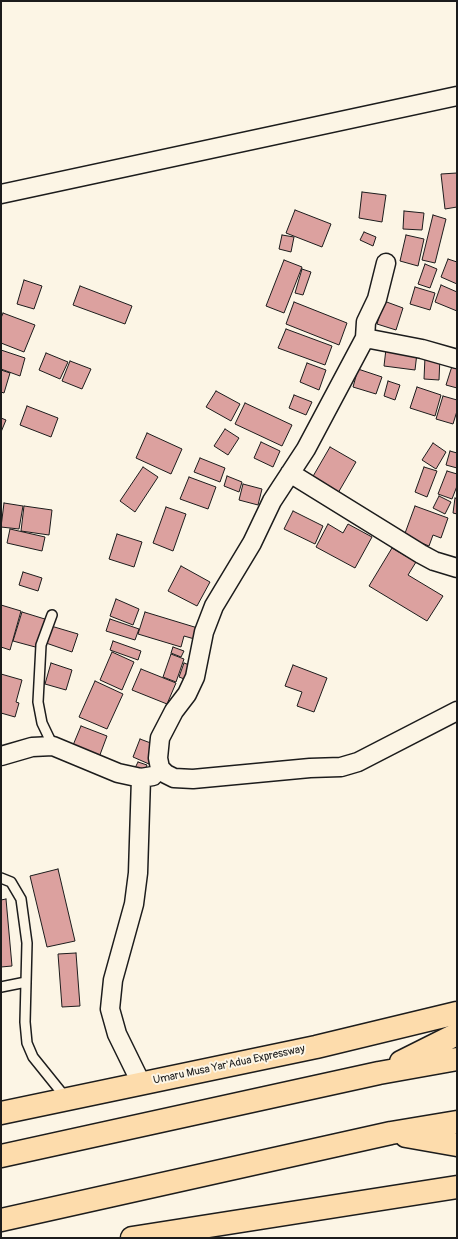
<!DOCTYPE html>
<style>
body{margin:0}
#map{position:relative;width:458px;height:1239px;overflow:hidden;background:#fcf5e5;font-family:Pangolin,sans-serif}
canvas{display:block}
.frame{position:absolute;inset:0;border:2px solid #1c1c1c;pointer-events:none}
</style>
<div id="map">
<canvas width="458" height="1239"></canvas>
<div class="frame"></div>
</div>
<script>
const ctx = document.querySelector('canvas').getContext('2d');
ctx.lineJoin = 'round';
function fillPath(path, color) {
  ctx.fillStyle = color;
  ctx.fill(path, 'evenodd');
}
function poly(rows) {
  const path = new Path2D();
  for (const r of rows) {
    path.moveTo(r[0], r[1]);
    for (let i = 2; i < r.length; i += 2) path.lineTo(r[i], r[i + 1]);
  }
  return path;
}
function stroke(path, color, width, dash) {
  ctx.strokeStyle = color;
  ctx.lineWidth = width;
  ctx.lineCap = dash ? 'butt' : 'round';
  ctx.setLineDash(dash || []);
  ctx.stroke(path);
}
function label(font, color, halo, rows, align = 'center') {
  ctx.font = font + ' Pangolin,sans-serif';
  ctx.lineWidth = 4;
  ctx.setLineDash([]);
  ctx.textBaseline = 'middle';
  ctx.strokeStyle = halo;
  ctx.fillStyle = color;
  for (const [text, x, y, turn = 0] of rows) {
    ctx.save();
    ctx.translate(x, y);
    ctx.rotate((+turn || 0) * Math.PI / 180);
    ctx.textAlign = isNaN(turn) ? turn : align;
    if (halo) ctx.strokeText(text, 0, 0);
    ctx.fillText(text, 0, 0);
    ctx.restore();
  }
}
const building = poly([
 [457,173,457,207,445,209,441,174,457,173],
 [362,192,386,195,382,222,359,218,362,192],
 [295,210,331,224,322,247,286,233,295,210],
 [404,211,424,213,422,230,403,229,404,211],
 [433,215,446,219,435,263,422,260,433,215],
 [364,232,376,237,373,246,360,240,364,232],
 [282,235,294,237,291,252,279,249,282,235],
 [406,235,424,239,418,266,400,261,406,235],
 [448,259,457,262,457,284,441,277,448,259],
 [284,260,302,267,284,313,266,306,284,260],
 [425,264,437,269,430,288,418,284,425,264],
 [302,269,311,272,303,295,295,293,302,269],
 [24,280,42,286,34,309,17,304,24,280],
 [441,285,457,292,457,311,435,302,441,285],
 [80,286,132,306,125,324,73,305,80,286],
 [415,287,435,293,430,310,410,304,415,287],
 [384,301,403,308,396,330,377,324,384,301],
 [294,302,347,323,339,345,286,324,294,302],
 [3,313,35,325,24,352,1,343,1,318,3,313],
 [286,329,332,346,325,365,278,348,286,329],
 [386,349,417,353,415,370,384,366,386,349],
 [1,350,25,358,20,376,1,369,1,350],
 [46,353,68,362,60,379,39,370,46,353],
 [425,357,440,357,439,380,424,379,425,357],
 [70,361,91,369,82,389,62,381,70,361],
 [307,363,326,370,319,390,300,382,307,363],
 [453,363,457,364,457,388,446,385,453,363],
 [358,369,382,377,376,394,353,387,358,369],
 [1,370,10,373,4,393,1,392,1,370],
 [388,381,400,385,395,400,384,396,388,381],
 [417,387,441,395,435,416,410,408,417,387],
 [216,391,240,404,231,421,206,407,216,391],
 [294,395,312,402,306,415,289,408,294,395],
 [443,396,457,400,457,411,453,424,436,419,443,396],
 [245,403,292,425,282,446,235,424,245,403],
 [27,406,58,418,51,437,20,425,27,406],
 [1,418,6,420,1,432,1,418],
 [225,429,239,438,228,455,214,446,225,429],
 [147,433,182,449,171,474,136,458,147,433],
 [261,442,280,451,273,467,254,458,261,442],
 [433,443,446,452,436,469,422,460,433,443],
 [330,447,356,462,338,493,312,478,330,447],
 [450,451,457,453,457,468,446,465,450,451],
 [200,458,225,468,220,482,194,472,200,458],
 [143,467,158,477,135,512,120,501,143,467],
 [424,467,437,471,427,497,415,492,424,467],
 [447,471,457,474,457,486,452,499,438,494,447,471],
 [227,476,242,482,239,492,224,486,227,476],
 [189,477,216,487,208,509,180,499,189,477],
 [243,484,262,489,258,505,239,500,243,484],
 [439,496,451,502,445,514,433,508,439,496],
 [455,498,457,499,457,514,453,513,455,498],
 [4,503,23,506,19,529,1,527,4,503],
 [24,506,52,510,49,535,21,531,24,506],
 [415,506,448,518,441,538,433,535,429,546,404,536,415,506],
 [166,507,186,514,173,551,153,543,166,507],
 [293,511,323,526,315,544,284,529,293,511],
 [328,524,343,533,348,524,372,537,355,568,316,547,328,524],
 [10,529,45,537,42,551,7,543,10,529],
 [117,534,142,542,134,567,109,559,117,534],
 [392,548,416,562,408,575,443,596,427,621,369,586,392,548],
 [181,566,210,582,197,606,168,591,181,566],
 [23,572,42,578,38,591,19,585,23,572],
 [116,599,139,609,133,625,110,616,116,599],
 [1,605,21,611,10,650,1,647,1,605],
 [22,612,48,620,39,648,13,641,22,612],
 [145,612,201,629,198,640,184,636,181,647,138,634,145,612],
 [110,619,139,629,135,640,106,631,110,619],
 [51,626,78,634,72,652,46,643,51,626],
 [113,641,141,651,138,660,110,650,113,641],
 [173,647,184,651,181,657,171,653,173,647],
 [112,652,134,662,122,690,100,680,112,652],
 [171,654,184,659,176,682,163,677,171,654],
 [51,663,72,670,66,690,45,684,51,663],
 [184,663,192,666,187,680,179,677,184,663],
 [293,665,327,678,314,712,297,706,302,692,285,686,293,665],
 [141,669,176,683,167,704,132,690,141,669],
 [1,674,22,680,16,702,19,703,15,717,1,713,1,674],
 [95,681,123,694,107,729,79,717,95,681],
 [81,726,107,736,98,760,71,750,81,726],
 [140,739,156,745,149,764,133,757,140,739],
 [138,762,147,765,144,772,135,768,138,762],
 [58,869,75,941,47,947,30,876,58,869],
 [6,899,12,966,1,967,1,900,6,899],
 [76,953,80,1006,62,1007,58,954,76,953]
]);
const service = poly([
 [52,615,41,645,38,702,42,723,53,746],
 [1,878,11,882,21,899,27,943,25,1022,27,1043,33,1057,66,1098],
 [1,987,26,982]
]);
const minor = poly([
 [1,194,457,96],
 [386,263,377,299,366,322,365,338,306,449,272,501,252,543,214,606,204,632,195,677,187,694,174,711,160,738,158,758,160,768,166,774,174,778,193,779,310,768,341,767,358,762,457,711],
 [365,338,422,349,457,359],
 [290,473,421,554,434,561,457,568],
 [1,756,32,747,53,746,118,773,141,778,153,776],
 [141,778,138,873,134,904,113,980,110,1009,117,1034,141,1083]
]);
const trunk = poly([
 [1,1113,316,1047,457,1013],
 [132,1238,457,1187]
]);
const motorway = poly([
 [401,1062,457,1034],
 [406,1136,457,1145],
 [1,1156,379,1073,457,1059],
 [1,1220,391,1133,457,1122]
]);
const streetNames = [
 ["Umaru Musa Yar'Adua Expressway",229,1065,-12]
];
fillPath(building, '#dca19f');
stroke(building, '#1c1c1c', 1);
stroke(service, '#1c1c1c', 12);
stroke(minor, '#1c1c1c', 21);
stroke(trunk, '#1c1c1c', 25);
stroke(motorway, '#1c1c1c', 25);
stroke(service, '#fcf5e5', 9);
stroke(minor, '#fcf5e5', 18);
stroke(trunk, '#fddcac', 22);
stroke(motorway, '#fddcac', 22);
label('11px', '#1c1c1c', '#fcf5e5', streetNames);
</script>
